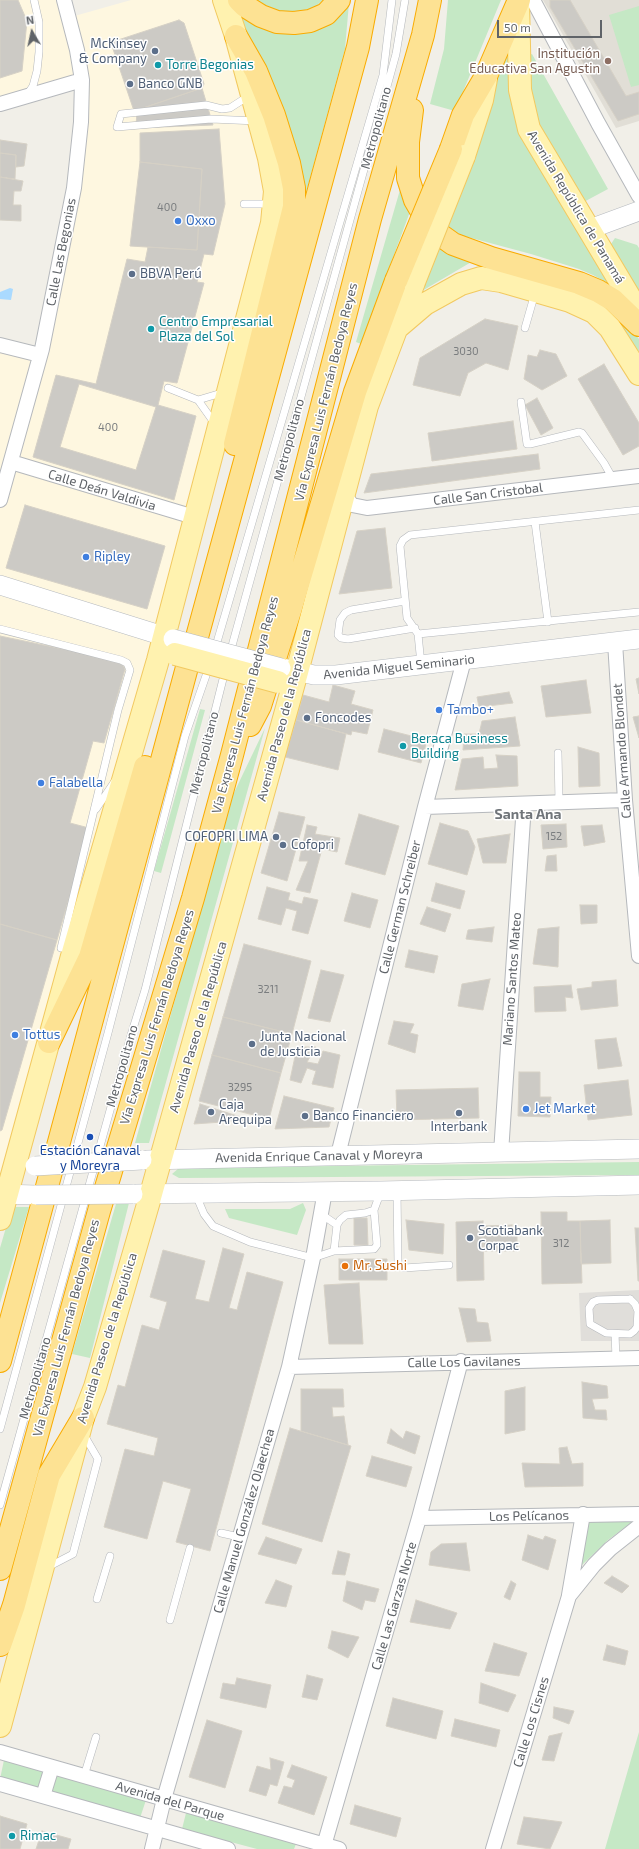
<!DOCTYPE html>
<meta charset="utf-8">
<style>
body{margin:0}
#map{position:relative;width:639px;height:1849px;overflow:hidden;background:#f1efe8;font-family:"Exo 2",sans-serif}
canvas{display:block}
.north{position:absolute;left:12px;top:12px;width:40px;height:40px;-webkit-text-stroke:3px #fff;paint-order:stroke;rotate:351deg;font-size:11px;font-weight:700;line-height:16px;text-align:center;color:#5f6368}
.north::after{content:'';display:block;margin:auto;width:14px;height:18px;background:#5f6368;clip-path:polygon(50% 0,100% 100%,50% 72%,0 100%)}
.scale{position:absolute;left:497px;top:20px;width:105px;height:18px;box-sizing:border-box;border:2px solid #5f6368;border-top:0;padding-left:5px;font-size:12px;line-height:14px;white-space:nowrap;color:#5f6368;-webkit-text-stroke:3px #fff;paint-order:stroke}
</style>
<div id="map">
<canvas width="639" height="1849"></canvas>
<div class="north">N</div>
<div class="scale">50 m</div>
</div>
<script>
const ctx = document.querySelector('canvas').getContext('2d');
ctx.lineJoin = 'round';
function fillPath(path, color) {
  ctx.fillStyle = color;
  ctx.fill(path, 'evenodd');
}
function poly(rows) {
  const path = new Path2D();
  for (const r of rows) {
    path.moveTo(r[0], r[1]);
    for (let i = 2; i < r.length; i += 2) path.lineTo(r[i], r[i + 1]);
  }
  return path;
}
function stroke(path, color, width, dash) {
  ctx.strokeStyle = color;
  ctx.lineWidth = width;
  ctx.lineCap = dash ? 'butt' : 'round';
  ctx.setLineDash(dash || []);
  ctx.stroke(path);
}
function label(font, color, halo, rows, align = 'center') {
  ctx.font = font + ' "Exo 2",sans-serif';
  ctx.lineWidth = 3;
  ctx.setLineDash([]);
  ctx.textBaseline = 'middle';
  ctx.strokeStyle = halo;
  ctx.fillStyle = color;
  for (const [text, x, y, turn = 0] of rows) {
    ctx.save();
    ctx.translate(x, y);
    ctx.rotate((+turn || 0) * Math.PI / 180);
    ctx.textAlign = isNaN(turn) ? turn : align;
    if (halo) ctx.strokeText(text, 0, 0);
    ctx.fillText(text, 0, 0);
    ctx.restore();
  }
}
const commercial = poly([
 [0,0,66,0,71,17,131,0,223,0,276,192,0,1217,0,344,39,353,77,179,83,81,0,103]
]);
const industrial = poly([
 [639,1290,639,1341,581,1341,579,1293]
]);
const education = poly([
 [543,0,639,0,639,121,616,128]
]);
const green = poly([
 [231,0,262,24,349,3,345,49,303,204],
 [252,0,323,0,315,7,298,12,277,13],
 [448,0,501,0,455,111,430,104,444,49],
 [639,6,639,85,631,87,609,15],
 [511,37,511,64,609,284,593,275,579,269,531,254,460,235,443,222,495,85],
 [532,54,608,189,580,204,537,134,524,56],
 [404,176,411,209,361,344,356,342],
 [436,236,473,261,410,298],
 [615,238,637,245,639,248,639,300,609,247],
 [606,306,622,316,639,339,639,352],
 [200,709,205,710,161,873,154,871],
 [265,728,149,1143,135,1143,231,799],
 [639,1162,639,1175,179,1178,172,1174,179,1168],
 [129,1203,90,1358,72,1354,116,1204],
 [303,1203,306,1210,297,1235,229,1218,225,1209,290,1209],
 [12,1207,29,1207,0,1303,0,1248],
 [585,1519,636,1519,608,1540,582,1565],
 [639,1732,639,1849,605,1849],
 [4,1760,146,1800,140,1818,0,1779],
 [186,1813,296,1844,294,1849,257,1849,182,1829]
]);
const water = poly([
 [10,288,13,289,11,300,0,299,0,292]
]);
const building = poly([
 [0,0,18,0,27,21,22,71,0,78,0,0],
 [550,0,570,0,626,96,639,92,639,114,618,121,550,7,550,0],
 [179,20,184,23,204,84,202,88,137,110,133,108,112,46,115,41,179,20],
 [202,88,213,125,136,128,137,110,202,88],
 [219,129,225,204,213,255,204,254,197,282,204,283,177,383,164,381,158,405,196,416,174,500,33,457,56,375,96,384,127,259,145,262,148,247,197,250,202,169,140,162,140,133,219,129],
 [0,140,27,144,24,166,16,167,16,155,0,153,0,140],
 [0,153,16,155,15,179,0,177,0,153],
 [140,162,202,169,197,250,130,246,140,162],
 [0,177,23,181,21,191,14,191,13,205,21,205,21,221,0,220,0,177],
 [485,319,518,326,508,370,486,363,468,373,460,396,413,385,420,358,485,319],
 [540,350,556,354,567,376,542,390,524,379,528,355,537,357,540,350],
 [604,364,639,423,639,446,623,455,578,379,604,364],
 [79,384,156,407,136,470,60,447,79,384],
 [537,398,553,428,541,435,525,405,537,398],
 [513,421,517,449,432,461,428,433,513,421],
 [538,454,540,469,364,493,371,474,538,454],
 [25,505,165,546,147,609,6,568,25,505],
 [385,528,392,588,339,594,357,531,385,528],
 [0,636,121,661,125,669,104,743,93,741,70,823,89,828,57,940,0,924,0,636],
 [639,678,639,694,636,679,639,678],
 [586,680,591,713,546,717,541,686,586,680],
 [333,685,355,691,351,704,373,710,367,734,352,731,351,735,296,720,303,695,329,702,333,685],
 [509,692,513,703,479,707,477,697,509,692],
 [639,716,639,738,633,717,639,716],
 [515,717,520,746,463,750,464,734,479,734,482,721,515,717],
 [296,720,346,734,338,770,285,757,296,720],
 [384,729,427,740,421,763,378,752,384,729],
 [578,747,599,753,600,786,579,787,578,747],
 [496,755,517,756,518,786,455,790,462,759,483,757,484,769,498,768,496,755],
 [279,812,305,817,287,881,261,873,279,812],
 [359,814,399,826,385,875,345,864,359,814],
 [440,823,468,831,475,847,467,875,428,864,440,823],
 [566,824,567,847,543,849,541,825,566,824],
 [307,825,317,827,315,834,340,838,337,852,322,849,310,893,296,890,308,861,299,861,307,825],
 [602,825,605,842,584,846,581,826,602,825],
 [510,834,506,863,483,863,477,839,510,834],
 [556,855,557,871,545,871,547,856,556,855],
 [436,883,465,891,460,909,431,901,436,883],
 [267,887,290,893,288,900,302,904,304,897,318,900,308,934,292,930,297,911,286,908,281,925,258,919,267,887],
 [352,893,378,900,370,928,344,921,352,893],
 [580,905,597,905,597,923,581,924,580,905],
 [427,907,451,914,445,932,420,924,427,907],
 [0,924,57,940,2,1130,0,1131,0,924],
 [494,927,492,942,466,939,468,930,494,927],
 [559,927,558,967,533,964,538,929,559,927],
 [244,944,311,961,292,1034,223,1017,244,944],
 [409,950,438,956,434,973,405,967,409,950],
 [321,970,344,975,330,1022,308,1018,321,970],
 [490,979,483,1010,458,1006,462,984,490,979],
 [616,980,618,1006,581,1010,577,989,592,987,592,982,616,980],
 [571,985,573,998,565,997,566,1011,535,1012,534,987,571,985],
 [223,1017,292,1034,281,1073,212,1055,223,1017],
 [394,1021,414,1024,410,1033,418,1035,415,1053,388,1044,394,1021],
 [616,1038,622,1066,598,1069,595,1040,616,1038],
 [297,1047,316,1047,307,1062,318,1064,323,1051,340,1055,333,1088,312,1084,316,1071,307,1068,301,1083,290,1080,297,1047],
 [212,1055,281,1073,269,1119,199,1101,212,1055],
 [519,1072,540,1072,540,1097,551,1097,550,1117,518,1116,519,1072],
 [628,1080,632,1115,588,1120,584,1085,628,1080],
 [478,1088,479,1118,397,1120,396,1090,478,1088],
 [284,1096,334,1108,329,1127,275,1129,284,1096],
 [200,1104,250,1120,194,1124,200,1104],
 [541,1212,567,1212,567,1221,580,1221,582,1283,542,1284,541,1212],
 [354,1218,367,1218,368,1245,354,1245,354,1218],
 [406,1220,444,1224,443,1254,409,1250,406,1220],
 [610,1220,611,1263,581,1264,580,1221,610,1220],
 [483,1221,484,1280,457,1281,456,1222,483,1221],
 [512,1225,512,1231,517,1232,517,1251,483,1251,483,1226,512,1225],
 [635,1228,639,1228,639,1281,638,1281,635,1228],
 [223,1248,244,1254,229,1308,237,1310,247,1272,283,1282,210,1551,176,1542,191,1489,163,1481,147,1539,104,1527,125,1449,154,1456,158,1438,107,1424,118,1385,125,1387,142,1325,159,1330,167,1302,150,1297,163,1250,205,1261,195,1299,209,1302,223,1248],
 [339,1259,387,1259,387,1280,339,1280,339,1259],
 [359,1283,363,1344,329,1344,324,1285,359,1283],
 [459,1308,475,1309,477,1322,488,1323,491,1341,467,1342,459,1308],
 [582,1382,607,1386,608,1398,592,1399,595,1410,606,1410,607,1420,583,1418,582,1382],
 [525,1387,525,1430,505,1434,505,1391,525,1387],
 [301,1389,343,1389,344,1407,332,1407,333,1417,344,1416,348,1445,301,1431,301,1389],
 [290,1428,351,1446,322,1542,262,1524,290,1428],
 [391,1429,403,1439,406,1431,420,1436,415,1454,387,1443,391,1429],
 [567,1447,572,1464,583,1463,583,1486,525,1487,522,1463,560,1464,559,1448,567,1447],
 [372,1456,412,1467,406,1487,366,1476,372,1456],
 [528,1535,543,1540,545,1536,556,1540,548,1570,522,1560,528,1535],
 [266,1537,302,1549,296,1564,258,1554,266,1537],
 [466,1543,470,1571,429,1565,431,1552,441,1544,466,1543],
 [338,1551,350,1554,345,1575,332,1574,338,1551],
 [612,1576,629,1586,622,1593,604,1583,612,1576],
 [276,1580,292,1586,286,1607,265,1603,276,1580],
 [347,1581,379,1589,375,1602,365,1600,362,1610,343,1601,347,1581],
 [511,1581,516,1584,510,1600,504,1597,511,1581],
 [416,1600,457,1613,450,1629,410,1622,416,1600],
 [332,1631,359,1637,348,1658,328,1648,332,1631],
 [494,1643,527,1653,519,1676,485,1671,494,1643],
 [607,1645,628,1651,625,1665,603,1660,607,1645],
 [307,1675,323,1679,317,1700,302,1697,307,1675],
 [237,1678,271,1685,266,1708,220,1698,223,1683,235,1685,237,1678],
 [481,1683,516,1695,508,1712,479,1703,481,1683],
 [393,1698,443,1711,436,1739,386,1726,393,1698],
 [554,1707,574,1711,569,1724,553,1718,554,1707],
 [455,1719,500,1730,496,1747,451,1736,455,1719],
 [207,1720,242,1731,225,1788,189,1777,207,1720],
 [562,1733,554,1761,542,1760,549,1736,562,1733],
 [270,1758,284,1762,277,1786,270,1784,266,1796,249,1791,257,1766,271,1770,270,1758],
 [292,1765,327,1777,314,1815,278,1803,284,1786,292,1788,295,1780,287,1777,292,1765],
 [355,1805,401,1818,396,1837,350,1824,355,1805],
 [0,1816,27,1824,20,1849,0,1849,0,1816],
 [524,1817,562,1822,550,1849,517,1844,524,1817],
 [42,1831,71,1839,68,1849,36,1849,42,1831]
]);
const lane = poly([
 [246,93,244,99,230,108,222,109,206,105,121,114,117,127,211,119,257,121],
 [27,95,33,86,37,71,39,52,39,22,34,0],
 [244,204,271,204],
 [525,328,535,293],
 [168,388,198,400,215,424],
 [198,400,225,392],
 [521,402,527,444,530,444,579,432,582,433,604,463,613,479],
 [535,522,548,622],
 [405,601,351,610,345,613,340,620,338,635,341,638,348,639,415,628],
 [0,629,121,660,127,663,130,670,118,710,61,948],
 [418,634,639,612],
 [215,649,383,75,392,0],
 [230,653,396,54,405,0],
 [421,664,418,634,407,618,400,546,403,540,410,535,639,510],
 [558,753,559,802],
 [96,809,115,781],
 [397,1191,398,1264,404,1268,449,1265],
 [196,1195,204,1214,213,1226,250,1242,313,1258,334,1251,337,1225,340,1220,346,1215,365,1213,374,1210,381,1191],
 [321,1214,337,1225],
 [334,1251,374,1249,377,1245,374,1210],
 [630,1299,635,1304,638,1311,637,1327,634,1331,630,1334,606,1333,590,1324,589,1308,593,1302,598,1300,630,1299],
 [615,1334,616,1358],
 [0,1429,108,1033,185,736,209,667],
 [0,1505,131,1035,145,990,225,671],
 [221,1533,239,1537],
 [48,1567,73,1554,98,1459,84,1435],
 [97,1599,110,1556],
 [170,1620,190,1548],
 [84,1776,96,1737]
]);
const street = poly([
 [533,0,598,123,639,196],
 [0,104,82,80],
 [0,345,40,355],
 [11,462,194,517],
 [343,493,352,505,367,508,639,476],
 [0,500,42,349,74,188,81,122,82,80,77,50,64,0],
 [615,642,625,800,639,956],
 [425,807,625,800],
 [501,1153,524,804],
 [338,1155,425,807,464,660],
 [289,1367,639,1358],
 [419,1518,639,1514],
 [569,1595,583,1514],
 [0,1752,339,1849],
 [0,1784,228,1849],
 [43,1796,52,1767],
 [152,1849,164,1799,289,1367,313,1258,325,1191],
 [323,1849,419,1518,461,1361],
 [493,1849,569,1596,594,1565,610,1549,639,1526]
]);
const secondary = poly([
 [590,229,639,211],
 [0,585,173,639],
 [283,668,314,675,336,675,639,639],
 [147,1160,639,1149],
 [0,1194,36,1195],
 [136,1194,381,1191,639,1185]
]);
const primary = poly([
 [518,1,520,90,529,129,639,313],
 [464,156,482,100,486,79],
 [398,327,425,304,461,284,481,278,501,281,570,301,594,312,610,328,639,374],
 [0,1219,74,949,158,660,272,223,275,191,269,158,236,36,224,0],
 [0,1726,83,1418,95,1387,149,1201,297,672,367,406,414,282]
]);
const highway = poly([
 [239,0,245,6,261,16,277,22,294,23,310,21,326,14,339,0],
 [412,110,408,142,408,178,415,200,426,219,439,234,453,244,491,258,579,283,598,291,613,300,639,325],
 [451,149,463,115,486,76,519,0],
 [235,444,294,207,294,188,289,163,274,115,256,71,236,36],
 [250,725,260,706,290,611,355,392,396,281],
 [49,1042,90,957,145,767],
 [0,1361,190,656,197,637,358,47,367,0],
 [0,1569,99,1211,193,898,232,755,370,219,423,35,430,0],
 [0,1645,14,1605,49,1475,83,1418]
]);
const secondaryBridge = poly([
 [173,639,281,668],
 [35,1166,142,1160],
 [36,1195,133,1194]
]);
const primaryBridge = poly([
 [414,282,464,156],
 [175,654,278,682]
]);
const highwayBridge = poly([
 [396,281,451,149]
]);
const markers = [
 [155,51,4,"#5c6f8a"],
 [608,61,4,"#8d6e63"],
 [158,65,4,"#0f9aa8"],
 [130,84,4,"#5c6f8a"],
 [178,221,4,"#3f7fe0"],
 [132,274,4,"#5c6f8a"],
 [151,329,4,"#0f9aa8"],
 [86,557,4,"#3f7fe0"],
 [439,710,4,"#3f7fe0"],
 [307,718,4,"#5c6f8a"],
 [403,746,4,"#0f9aa8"],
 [41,783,4,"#3f7fe0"],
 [276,837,4,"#5c6f8a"],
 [283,845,4,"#5c6f8a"],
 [15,1035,4,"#3f7fe0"],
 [252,1044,4,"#5c6f8a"],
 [526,1109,4,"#3f7fe0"],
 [211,1112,4,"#5c6f8a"],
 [459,1113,4,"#5c6f8a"],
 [305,1116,4,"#5c6f8a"],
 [90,1137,4,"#1a4fb4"],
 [470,1238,4,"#5c6f8a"],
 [345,1266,4,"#e8710a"],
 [12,1836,4,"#0f9aa8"]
];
const numberNames = [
 ["400",167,207],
 ["3030",466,351],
 ["400",108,427],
 ["152",554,836],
 ["3211",268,989],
 ["3295",240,1087],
 ["312",561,1243]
];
const serviceNames = [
 ["McKinsey",147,44,"right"],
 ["& Company",147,59,"right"],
 ["Banco GNB",138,84],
 ["BBVA Perú",140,274],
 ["Foncodes",315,718],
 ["COFOPRI LIMA",268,837,"right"],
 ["Cofopri",291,845],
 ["Junta Nacional",260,1037],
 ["de Justicia",260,1052],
 ["Caja",219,1105],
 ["Arequipa",219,1120],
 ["Banco Financiero",313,1116],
 ["Interbank",459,1127,"center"],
 ["Scotiabank",478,1231],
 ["Corpac",478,1246]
];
const educationNames = [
 ["Institución",600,54],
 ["Educativa San Agustin",600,69]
];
const cultureNames = [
 ["Torre Begonias",166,65],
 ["Centro Empresarial",159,322],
 ["Plaza del Sol",159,337],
 ["Beraca Business",411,739],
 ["Building",411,754],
 ["Rimac",20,1836]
];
const streetNames = [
 ["Metropolitano",376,128,-75],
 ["Avenida República de Panamá",576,207,59],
 ["Calle Las Begonias",61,252,-79],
 ["Vía Expresa Luis Fernán Bedoya Reyes",326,392,-76],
 ["Metropolitano",289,440,-75],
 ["Calle Deán Valdivia",102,490,17],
 ["Calle San Cristobal",488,494,-7],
 ["Avenida Miguel Seminario",399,667,-6],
 ["Vía Expresa Luis Fernán Bedoya Reyes",245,705,-75],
 ["Avenida Paseo de la República",284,715,-75],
 ["Calle Armando Blondet",622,751,-94],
 ["Metropolitano",204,753,-76],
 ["Calle German Schreiber",400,907,-76],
 ["Mariano Santos Mateo",512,979,-86],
 ["Vía Expresa Luis Fernán Bedoya Reyes",157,1017,-73],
 ["Avenida Paseo de la República",198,1027,-74],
 ["Metropolitano",122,1066,-74],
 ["Avenida Enrique Canaval y Moreyra",319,1156,-1],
 ["Vía Expresa Luis Fernán Bedoya Reyes",66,1328,-75],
 ["Avenida Paseo de la República",107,1338,-73],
 ["Calle Los Gavilanes",464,1362,-1],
 ["Metropolitano",35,1378,-74],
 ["Los Pelícanos",529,1516,-1],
 ["Calle Manuel González Olaechea",244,1521,-74],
 ["Calle Las Garzas Norte",394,1606,-74],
 ["Calle Los Cisnes",531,1722,-73],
 ["Avenida del Parque",170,1801,16]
];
const shopNames = [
 ["Oxxo",186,221],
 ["Ripley",94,557],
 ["Tambo+",447,710],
 ["Falabella",49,783],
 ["Tottus",23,1035],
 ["Jet Market",534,1109]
];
const transitNames = [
 ["Estación Canaval",90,1151],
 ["y Moreyra",90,1166]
];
const foodNames = [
 ["Mr. Sushi",353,1266]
];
const neighbourhoodNames = [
 ["Santa Ana",528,814]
];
fillPath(commercial, '#fef7e0');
fillPath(industrial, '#e0deda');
fillPath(education, '#e1ded6');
fillPath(green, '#c5e8c5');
fillPath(water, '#aadaff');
fillPath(building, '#cccac5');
stroke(building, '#d6d1c6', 1);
stroke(lane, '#b5b8bc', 8);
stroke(street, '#b5b8bc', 16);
stroke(secondary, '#b6babf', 20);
stroke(primary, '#f2c960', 24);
stroke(highway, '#f9ab00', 24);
stroke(lane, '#fff', 7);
stroke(street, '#fff', 14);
stroke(secondary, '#fff', 19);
stroke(primary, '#fff2af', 22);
stroke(highway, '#fde293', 22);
stroke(secondaryBridge, '#b6babf', 20, []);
stroke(primaryBridge, '#f2c960', 24, []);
stroke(highwayBridge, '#f9ab00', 24, []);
stroke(secondaryBridge, '#fff', 19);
stroke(primaryBridge, '#fff2af', 22);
stroke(highwayBridge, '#fde293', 22);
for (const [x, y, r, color] of markers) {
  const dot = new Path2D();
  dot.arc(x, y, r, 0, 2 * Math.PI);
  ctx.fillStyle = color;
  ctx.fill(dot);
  stroke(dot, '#fff', 1.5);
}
label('11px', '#7a7d7f', null, numberNames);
label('13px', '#4e5e75', '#fff', serviceNames, 'left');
label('13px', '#785e54', '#fff', educationNames, 'right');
label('13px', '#0d838f', '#fff', cultureNames, 'left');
label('13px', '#5f6368', '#fff', streetNames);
label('13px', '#366cbe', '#fff', shopNames, 'left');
label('13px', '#164399', '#fff', transitNames);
label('13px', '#c56008', '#fff', foodNames, 'left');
label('bold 14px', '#70757a', '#fff', neighbourhoodNames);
</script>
